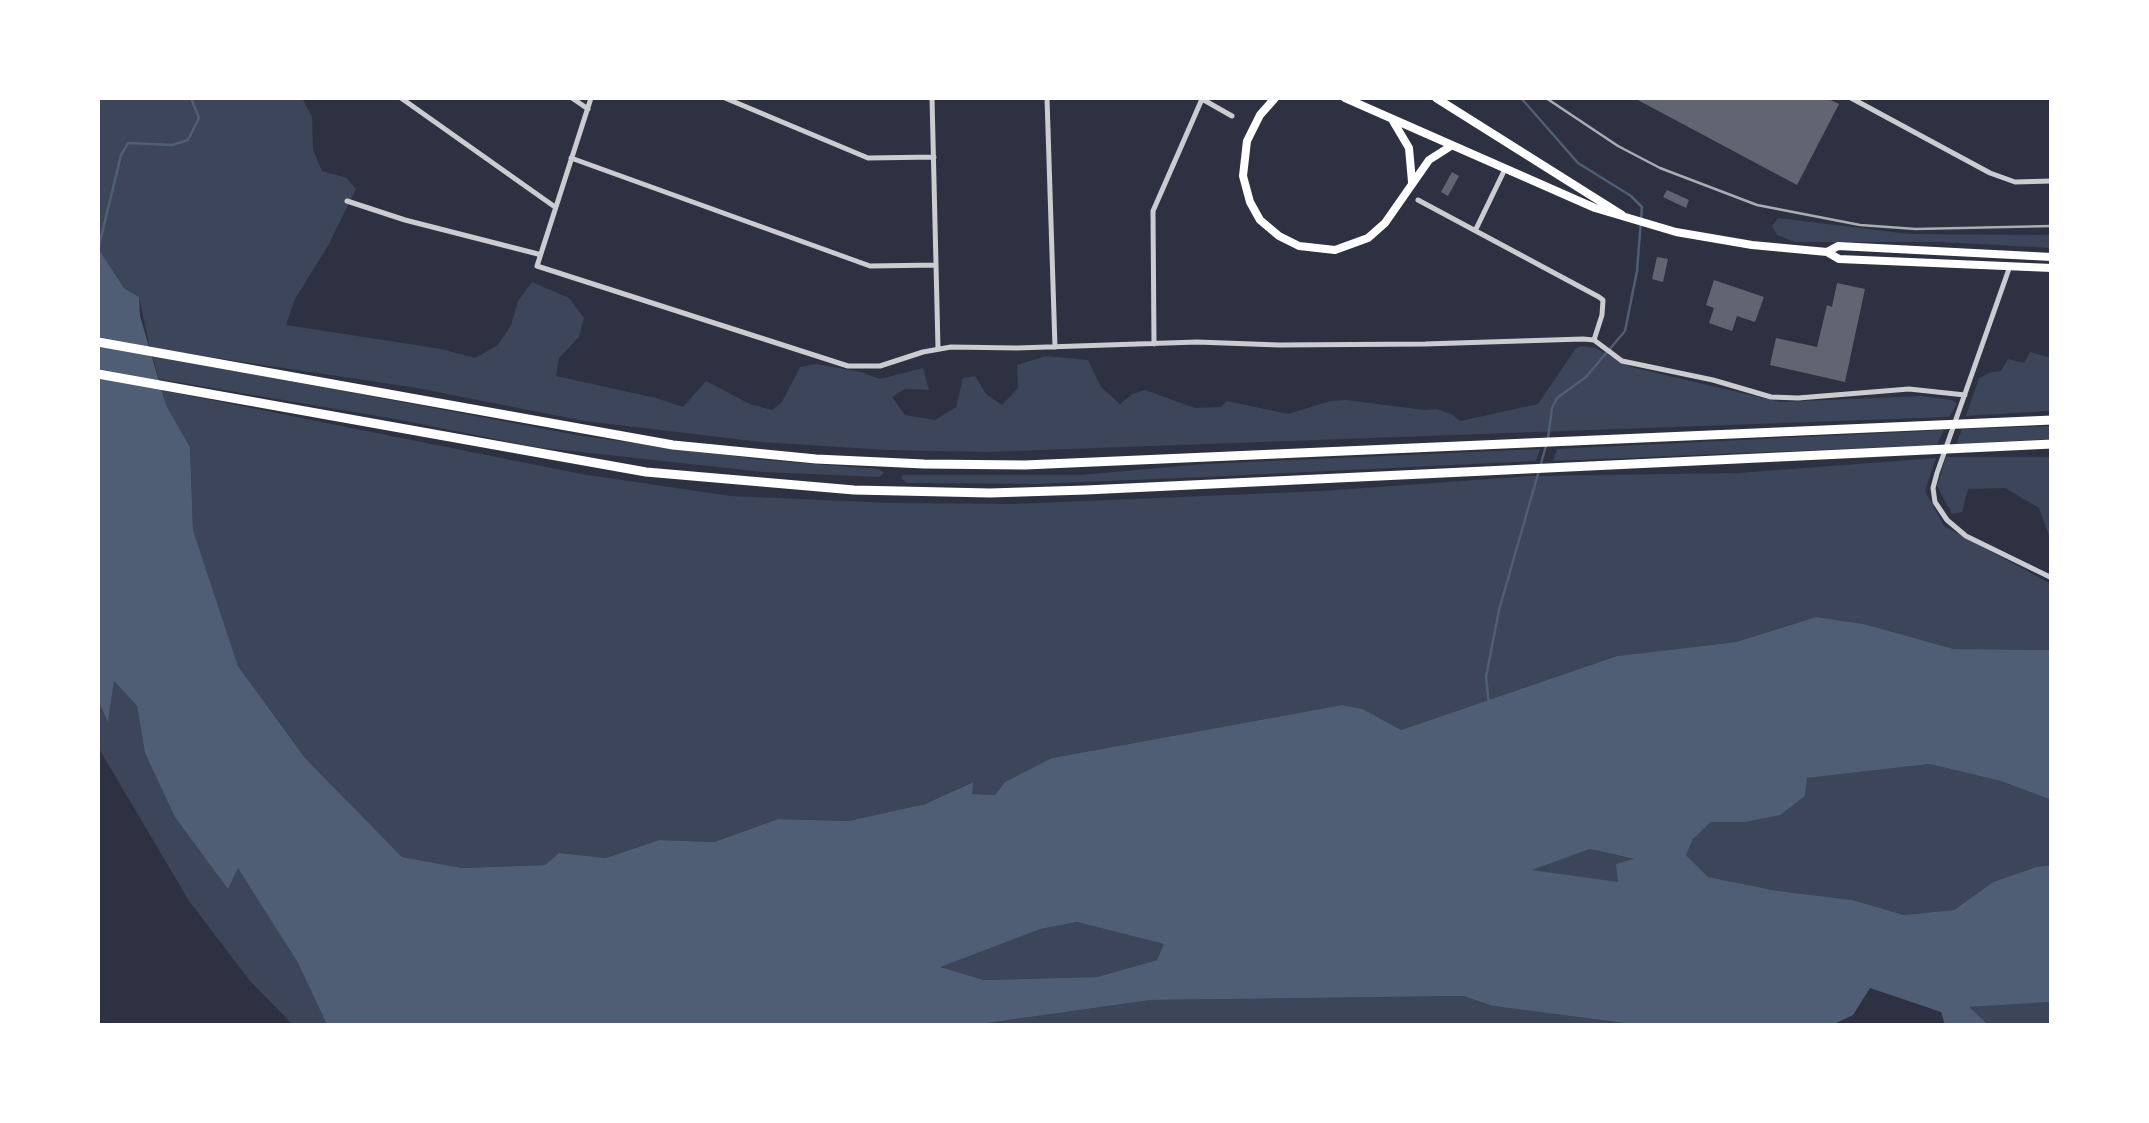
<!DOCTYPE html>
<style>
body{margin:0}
#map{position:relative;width:2149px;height:1123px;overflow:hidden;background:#2d3142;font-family:"Space Grotesk",sans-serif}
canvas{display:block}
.frame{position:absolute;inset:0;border:100px solid #fff;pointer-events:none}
</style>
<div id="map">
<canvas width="2149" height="1123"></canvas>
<div class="frame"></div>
</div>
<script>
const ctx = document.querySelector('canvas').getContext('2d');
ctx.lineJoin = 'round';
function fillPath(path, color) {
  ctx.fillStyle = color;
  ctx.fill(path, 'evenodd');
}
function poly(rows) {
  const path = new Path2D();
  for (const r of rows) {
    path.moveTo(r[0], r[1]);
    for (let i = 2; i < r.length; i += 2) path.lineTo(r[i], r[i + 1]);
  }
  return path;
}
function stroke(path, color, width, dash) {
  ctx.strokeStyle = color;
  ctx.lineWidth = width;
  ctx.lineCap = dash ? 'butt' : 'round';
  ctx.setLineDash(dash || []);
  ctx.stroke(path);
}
const green = poly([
 [98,98,302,98,312,117,313,150,322,171,347,178,356,189,328,246,295,299,286,325,441,349,475,358,498,345,511,325,518,301,532,282,569,298,584,318,579,337,559,358,556,376,656,398,683,407,706,381,750,404,772,410,782,402,800,367,816,364,861,372,880,379,923,368,929,390,905,389,892,397,905,415,935,420,956,407,963,378,975,376,986,394,1002,405,1018,388,1017,365,1046,356,1088,360,1101,387,1120,404,1132,394,1145,390,1195,408,1221,407,1227,401,1288,414,1330,401,1346,400,1425,410,1437,409,1453,415,1460,421,1538,404,1576,348,1582,346,1595,348,1631,367,1780,402,1922,396,1952,400,1957,404,1949,417,988,452,886,450,761,442,584,421,417,388,150,348,139,297,124,288,98,248],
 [1778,218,1909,234,2051,235,2051,248,1940,242,1795,242,1777,235,1772,226],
 [2030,352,2051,358,2051,411,1966,416,1979,378,1991,372,2001,371,2008,359,2024,363],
 [152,355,582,436,764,460,879,469,884,473,879,477,763,472,535,447,401,420,159,379],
 [162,390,581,474,731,496,892,503,1014,504,1322,491,1531,476,1738,473,1936,458,1925,491,1944,526,2051,584,2051,650,1954,649,1864,624,1816,617,1736,642,1617,656,1401,730,1363,709,1342,705,1052,758,995,795,971,794,972,782,925,804,848,821,778,819,714,842,659,840,606,858,559,853,545,865,462,868,402,857,305,758,238,666,193,530,190,447,166,405],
 [2051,426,2051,439,1956,444,1962,429],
 [1944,430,1937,445,1553,461,1557,449],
 [1540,449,1536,461,1205,477,1036,484,907,483,901,478,903,475,1080,475,1204,464],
 [1946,457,2051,457,2051,541,2039,508,2005,488,1968,489,1962,512,1952,514,1937,486],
 [113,680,137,706,145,753,228,888,238,866,298,963,327,1025,293,1025,250,981,189,901,98,747,98,701,108,720],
 [1929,764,2002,781,2051,800,2051,865,2036,867,1993,882,1954,910,1904,915,1853,900,1778,891,1707,877,1686,855,1693,839,1711,822,1745,822,1805,796,1806,778],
 [1590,849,1637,860,1619,883,1530,870],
 [1077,922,1165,944,1157,960,1097,977,984,980,938,967,1041,929],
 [1463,996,1493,1006,1639,1025,966,1026,1151,1000],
 [2051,1002,2051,1025,1990,1025,1968,1007]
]);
const water = poly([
 [98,248,124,288,139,297,140,316,166,405,190,447,193,530,238,666,305,758,402,857,462,868,545,865,559,853,606,858,659,840,714,842,778,819,848,821,925,804,973,782,972,794,995,795,1005,782,1052,758,1342,705,1363,709,1401,730,1617,656,1736,642,1816,617,1864,624,1954,649,2051,650,2051,800,2001,781,1929,764,1807,778,1805,796,1780,815,1745,822,1711,822,1693,839,1686,855,1708,877,1778,891,1853,900,1904,915,1954,910,1993,882,2036,867,2051,865,2051,1002,1969,1007,1990,1026,1945,1025,1941,1012,1870,988,1853,1015,1830,1026,1639,1025,1493,1006,1463,996,1151,1000,966,1026,327,1025,298,963,238,868,228,889,175,817,145,753,137,706,114,681,108,722,98,701],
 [1590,849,1634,859,1616,864,1618,882,1532,870],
 [1077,922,1164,944,1157,960,1097,977,984,980,940,967,1041,929]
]);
const stream = poly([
 [1521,98,1578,163,1631,196,1642,207,1637,271,1625,331,1586,377,1557,398,1552,408,1548,438],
 [98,250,121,155,128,143,172,145,188,140,199,118,191,98],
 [1489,705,1486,677,1499,610,1546,446]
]);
const building = poly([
 [1634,98,1826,98,1839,104,1797,185],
 [1452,172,1459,176,1448,196,1441,192],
 [1667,190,1689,200,1686,208,1663,197],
 [1657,257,1668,259,1663,282,1652,279],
 [1714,280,1764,297,1755,322,1737,316,1732,331,1709,323,1714,308,1706,305],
 [1837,283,1865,289,1845,382,1770,365,1776,338,1817,347,1827,305,1832,307]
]);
const minor = poly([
 [401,98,555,207],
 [572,98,588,109],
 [591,98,537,266,848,366,880,366,923,352,951,347,1017,348,1197,342,1279,345,1425,344,1583,339,1594,340,1622,361,1713,380,1771,397,1798,398,1909,389,1965,395],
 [725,98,868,158,934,157],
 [932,98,938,348],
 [1047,98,1055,347],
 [1851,98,1990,173,2015,182,2052,181],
 [1202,99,1232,116],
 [571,158,870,266,936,265],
 [1418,200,1599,297,1603,300,1602,315,1594,340],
 [347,201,405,220,538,254],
 [1476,229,1505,169],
 [2010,266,1937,473,1933,488,1935,502,1947,520,1966,536,2052,578],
 [1154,344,1153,211,1202,99]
]);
const primary = poly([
 [1275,98,1260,115,1247,141,1243,176,1250,202,1260,220,1279,236,1299,246,1335,250,1368,238,1385,223,1429,160,1451,146],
 [1345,98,1595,208,1676,232,1752,245,1827,252,1839,259,2052,268],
 [1436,98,1622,215],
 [1393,121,1409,148,1412,182],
 [1827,252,1838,246,2052,257]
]);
const motorway = poly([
 [98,342,673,445,816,459,924,464,1025,465,2052,420],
 [98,374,646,472,854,490,990,493,1086,490,2052,444]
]);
const rail = poly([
 [1546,98,1618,146,1660,168,1757,205,1860,225,1916,229,2052,226]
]);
fillPath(green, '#3c4559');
fillPath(water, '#4f5d75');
stroke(stream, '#4f5d75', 2.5);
fillPath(building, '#626471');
stroke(minor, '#caccd0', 5);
stroke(primary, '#fff', 8);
stroke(motorway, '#fff', 9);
stroke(rail, '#abadb3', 2.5);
</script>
